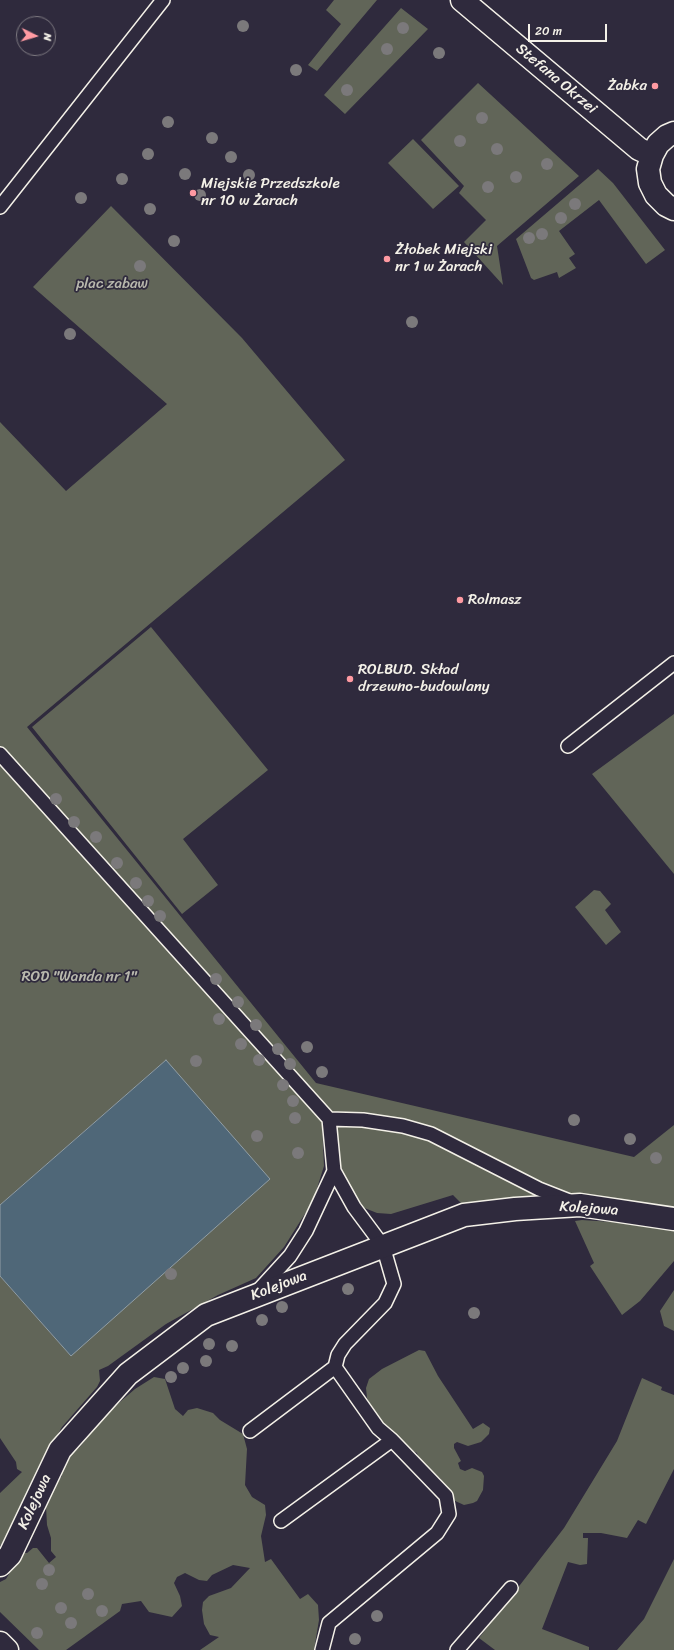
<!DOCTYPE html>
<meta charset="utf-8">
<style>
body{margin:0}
#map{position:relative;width:674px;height:1650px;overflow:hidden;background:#2f2a3d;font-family:Sriracha,sans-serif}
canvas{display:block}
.north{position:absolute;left:16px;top:16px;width:40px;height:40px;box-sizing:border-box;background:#2f2a3d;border:1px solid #7e7a81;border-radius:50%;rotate:95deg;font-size:11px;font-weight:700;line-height:16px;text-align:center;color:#f4f1e8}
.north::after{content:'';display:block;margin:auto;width:14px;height:18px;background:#ff9aa2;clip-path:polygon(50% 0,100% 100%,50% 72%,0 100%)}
.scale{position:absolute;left:528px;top:24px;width:79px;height:18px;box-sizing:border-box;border:2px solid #f4f1e8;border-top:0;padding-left:5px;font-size:12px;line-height:14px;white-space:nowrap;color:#f4f1e8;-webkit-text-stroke:3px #2f2a3d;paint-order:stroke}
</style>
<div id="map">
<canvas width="674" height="1650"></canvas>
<div class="north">N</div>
<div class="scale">20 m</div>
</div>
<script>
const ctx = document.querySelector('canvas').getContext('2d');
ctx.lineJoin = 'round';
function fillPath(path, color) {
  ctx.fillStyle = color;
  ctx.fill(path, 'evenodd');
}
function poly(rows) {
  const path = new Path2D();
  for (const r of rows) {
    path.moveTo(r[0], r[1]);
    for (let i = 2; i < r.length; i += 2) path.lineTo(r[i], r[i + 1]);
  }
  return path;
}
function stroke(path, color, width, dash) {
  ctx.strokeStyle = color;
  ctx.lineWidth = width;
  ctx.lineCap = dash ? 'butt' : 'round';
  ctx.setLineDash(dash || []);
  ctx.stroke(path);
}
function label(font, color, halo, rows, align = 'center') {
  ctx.font = font + ' Sriracha,sans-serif';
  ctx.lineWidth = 3.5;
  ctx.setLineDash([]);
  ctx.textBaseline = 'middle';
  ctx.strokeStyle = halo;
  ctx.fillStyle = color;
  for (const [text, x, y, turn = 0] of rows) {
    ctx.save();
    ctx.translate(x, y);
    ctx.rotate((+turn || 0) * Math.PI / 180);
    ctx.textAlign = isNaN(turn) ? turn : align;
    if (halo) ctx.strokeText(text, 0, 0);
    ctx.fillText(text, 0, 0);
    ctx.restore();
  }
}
const green = poly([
 [334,0,377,0,317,71,308,65,341,24,326,10],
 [401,8,428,29,345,114,324,95],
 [478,83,579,176,497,246,503,285,464,242,486,220,459,193,464,186,421,140],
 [413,139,459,186,433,209,388,163],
 [598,169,613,183,665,250,646,264,599,200,559,231,575,254,569,258,576,268,559,278,557,272,534,280,531,278,516,239],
 [111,206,242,338,345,460,27,727,316,1083,634,1157,674,1125,674,1211,465,1207,453,1195,391,1214,377,1213,362,1207,353,1197,340,1172,336,1131,322,1122,324,1166,313,1201,284,1247,256,1278,218,1295,166,1324,108,1366,99,1370,100,1381,97,1387,62,1427,50,1447,9,1533,0,1546,0,1493,22,1472,17,1469,16,1462,0,1438,0,1276,71,1356,166,1060,0,1205,0,422,66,491,167,404,33,287],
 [151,627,268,770,183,839,218,885,182,914,32,727],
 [674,714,674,874,592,774],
 [594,890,600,891,611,904,605,910,621,932,606,945,575,907],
 [582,1220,628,1223,674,1230,674,1261,640,1301,622,1315,590,1266,594,1263,575,1221],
 [674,1290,674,1331,664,1326,660,1311],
 [419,1350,425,1351,438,1376,473,1429,483,1423,490,1428,489,1434,481,1442,468,1446,457,1442,454,1444,454,1448,461,1461,458,1463,460,1469,465,1471,472,1468,482,1472,484,1476,483,1490,477,1501,473,1503,464,1505,453,1500,440,1478,431,1473,420,1464,417,1453,409,1449,388,1430,370,1406,367,1398,366,1388,369,1379,382,1369],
 [154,1377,165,1379,175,1409,183,1416,188,1410,197,1408,213,1413,220,1420,243,1434,247,1449,245,1485,252,1497,265,1505,266,1515,261,1536,265,1562,271,1559,300,1599,308,1594,318,1605,319,1620,314,1650,200,1650,219,1637,210,1635,204,1624,202,1610,203,1602,209,1596,231,1588,250,1568,233,1565,212,1575,207,1581,199,1580,185,1573,177,1577,174,1583,180,1596,182,1606,172,1617,149,1612,141,1601,122,1604,120,1611,66,1650,39,1650,0,1612,0,1582,6,1579,9,1574,10,1569,20,1552,27,1553,33,1548,37,1548,49,1563,56,1557,51,1551,51,1538,47,1525,46,1506,44,1500,52,1481,58,1481,62,1476,62,1471,72,1450,79,1448,106,1414,135,1389],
 [642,1378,662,1387,661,1390,674,1395,674,1469,646,1524,638,1520,627,1538,601,1533,583,1533,583,1538,588,1538,587,1564,580,1565,568,1562,542,1629,589,1647,589,1650,495,1650,479,1638,564,1528,617,1441],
 [674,1559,674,1650,617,1650,644,1619]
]);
const water = poly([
 [166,1060,270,1179,71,1356,0,1276,0,1205,166,1060]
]);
const service = poly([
 [0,207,163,0],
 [568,746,674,663],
 [0,754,329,1119,334,1171,306,1231,290,1256,258,1291],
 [329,1119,363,1120,403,1126,431,1134,539,1189,572,1202],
 [250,1431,335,1367,338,1355,345,1344,385,1303,394,1284,383,1246,354,1207,334,1171],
 [281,1521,392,1440],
 [322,1650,329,1623,437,1533,449,1514,446,1496,392,1440,378,1428,335,1367],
 [457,1650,511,1588]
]);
const minor = poly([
 [0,1565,10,1555,60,1450,128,1374,206,1315,464,1215,515,1209,580,1205,674,1219]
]);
const tertiary = poly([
 [462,0,639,149,652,155],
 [674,133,667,136,658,144,652,155,648,169,650,183,656,195,666,205,674,209],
 [0,1643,7,1650]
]);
const trees = [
 [243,26],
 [403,28],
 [387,49],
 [439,53],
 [296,70],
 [347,90],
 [482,118],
 [168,122],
 [212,138],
 [460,141],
 [497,149],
 [148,154],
 [231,157],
 [547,164],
 [185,174],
 [249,175],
 [516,177],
 [122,179],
 [488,187],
 [200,195],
 [81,198],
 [575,204],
 [150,209],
 [561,218],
 [542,234],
 [529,238],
 [174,241],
 [140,266],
 [412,322],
 [70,334],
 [56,799],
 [74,822],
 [96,837],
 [117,863],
 [136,883],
 [148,901],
 [160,916],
 [216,979],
 [238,1002],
 [219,1019],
 [256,1025],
 [241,1044],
 [307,1047],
 [278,1049],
 [259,1060],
 [196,1061],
 [290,1064],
 [322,1072],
 [283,1085],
 [293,1101],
 [295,1118],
 [574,1120],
 [257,1136],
 [630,1139],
 [298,1153],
 [656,1158],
 [171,1274],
 [348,1289],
 [282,1307],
 [474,1313],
 [262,1320],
 [209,1344],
 [232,1346],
 [206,1361],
 [183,1368],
 [171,1377],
 [49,1570],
 [42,1584],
 [88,1594],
 [61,1608],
 [102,1611],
 [377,1616],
 [71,1623],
 [37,1633],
 [355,1639]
];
const markers = [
 [655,86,4,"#ff9aa2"],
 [193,193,4,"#ff9aa2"],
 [387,259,4,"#ff9aa2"],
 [460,600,4,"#ff9aa2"],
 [350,679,4,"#ff9aa2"]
];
const streetNames = [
 ["Stefana Okrzei",556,79,40],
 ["Kolejowa",589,1209,4],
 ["Kolejowa",279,1286,-21],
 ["Kolejowa",35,1502,-65]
];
const poiNames = [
 ["Żabka",647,86,"right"],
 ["Miejskie Przedszkole",201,184],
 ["nr 10 w Żarach",201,201],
 ["Żłobek Miejski",395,250],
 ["nr 1 w Żarach",395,267],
 ["Rolmasz",468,600],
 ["ROLBUD. Skład",358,670],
 ["drzewno-budowlany",358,687]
];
const parkNames = [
 ["plac zabaw",112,284],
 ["ROD \"Wanda nr 1\"",79,977]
];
fillPath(green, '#616558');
fillPath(water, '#4f6778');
stroke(water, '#919ea5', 1);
stroke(service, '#f4f1e8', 16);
stroke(minor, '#f4f1e8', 25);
stroke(tertiary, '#f4f1e8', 25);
stroke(service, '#2f2a3d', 13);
stroke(minor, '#2f2a3d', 22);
stroke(tertiary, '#2f2a3d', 22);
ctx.fillStyle = '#7b797b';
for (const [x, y] of trees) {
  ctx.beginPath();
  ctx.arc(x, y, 6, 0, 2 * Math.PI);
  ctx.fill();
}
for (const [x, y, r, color] of markers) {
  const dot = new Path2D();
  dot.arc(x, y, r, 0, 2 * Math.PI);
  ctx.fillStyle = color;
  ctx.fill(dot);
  stroke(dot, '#2f2a3d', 1.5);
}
label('15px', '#f4f1e8', '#2f2a3d', streetNames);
label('15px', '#f4f1e8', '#2f2a3d', poiNames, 'left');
label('15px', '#b9b9ae', '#2f2a3d', parkNames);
</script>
